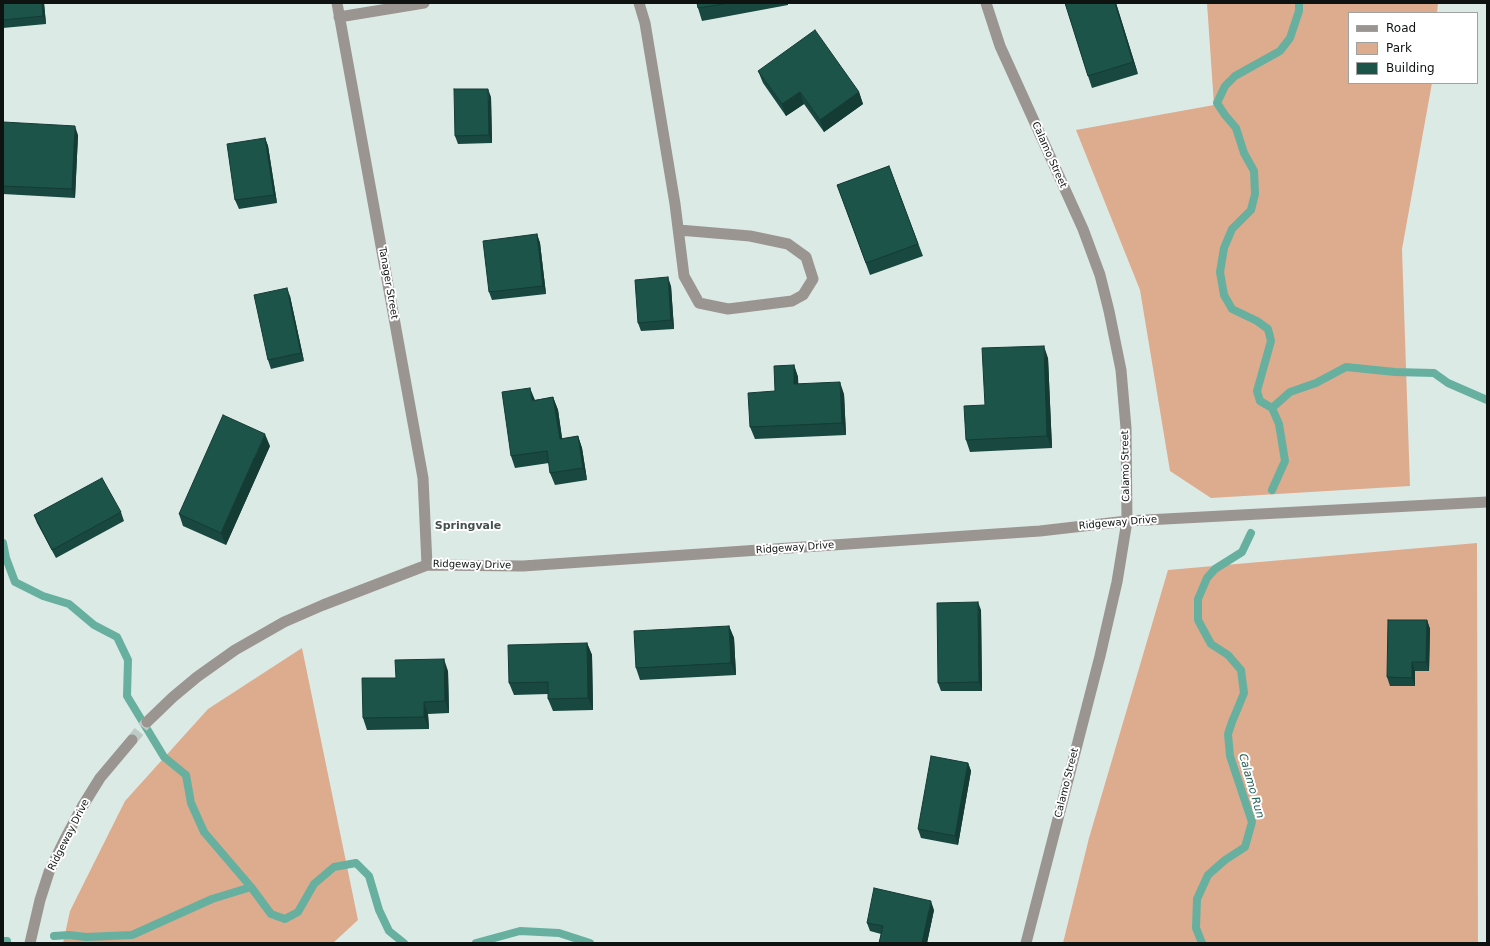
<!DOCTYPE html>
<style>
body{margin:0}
#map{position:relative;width:1490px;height:946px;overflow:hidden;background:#dceae6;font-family:"DejaVu Sans",sans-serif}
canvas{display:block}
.frame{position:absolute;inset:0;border:4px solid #0e1312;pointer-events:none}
.legend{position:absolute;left:1348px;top:12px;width:130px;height:72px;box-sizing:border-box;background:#fff;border:1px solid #9fa1a0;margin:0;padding:5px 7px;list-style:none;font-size:12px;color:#0e1312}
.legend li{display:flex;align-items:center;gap:8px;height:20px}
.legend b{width:20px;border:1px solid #9fa1a0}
</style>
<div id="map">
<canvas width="1490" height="946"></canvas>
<div class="frame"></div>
<ul class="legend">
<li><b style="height:5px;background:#9b9592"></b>Road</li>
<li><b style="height:11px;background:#ddab8e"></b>Park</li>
<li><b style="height:11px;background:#1c544a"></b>Building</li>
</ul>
</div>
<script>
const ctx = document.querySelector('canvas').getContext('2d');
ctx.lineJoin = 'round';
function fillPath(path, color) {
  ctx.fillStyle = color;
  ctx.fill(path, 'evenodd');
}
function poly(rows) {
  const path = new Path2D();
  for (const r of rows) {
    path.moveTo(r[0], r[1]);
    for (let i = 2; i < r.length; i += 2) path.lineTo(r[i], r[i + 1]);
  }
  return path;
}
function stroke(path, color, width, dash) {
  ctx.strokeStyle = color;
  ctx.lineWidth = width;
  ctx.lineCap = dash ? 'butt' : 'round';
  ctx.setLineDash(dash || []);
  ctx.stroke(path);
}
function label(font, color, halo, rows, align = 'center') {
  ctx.font = font + ' "DejaVu Sans",sans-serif';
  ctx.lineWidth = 4;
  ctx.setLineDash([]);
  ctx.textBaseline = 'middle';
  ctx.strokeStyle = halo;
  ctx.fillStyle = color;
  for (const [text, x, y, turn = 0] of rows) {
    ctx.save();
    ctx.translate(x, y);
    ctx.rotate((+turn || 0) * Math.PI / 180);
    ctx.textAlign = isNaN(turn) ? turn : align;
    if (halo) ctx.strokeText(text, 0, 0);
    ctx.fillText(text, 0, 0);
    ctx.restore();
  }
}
const green = poly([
 [1207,3,1438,3,1437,13,1349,13,1349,83,1432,83,1402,249,1410,486,1211,498,1170,471,1140,290,1076,130,1214,105],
 [1477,543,1478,943,1063,943,1089,838,1168,570],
 [302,648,358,920,333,943,63,943,70,911,125,801,208,709]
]);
const stream = poly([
 [1272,408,1290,392,1316,383,1346,367,1395,372,1434,373,1448,383,1487,400],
 [1272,490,1285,461,1279,424,1272,408,1260,401,1257,391,1271,341,1268,329,1257,321,1232,309,1224,295,1220,272,1224,248,1232,229,1251,210,1255,194,1254,171,1244,153,1236,128,1225,115,1217,103,1225,86,1235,76,1280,51,1290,38,1299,11,1299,3],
 [3,543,6,558,15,582,43,596,69,604,94,625,117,637,128,660,127,696,164,757,186,775,191,803,204,832,251,887,271,914,285,919,298,912,314,884,334,867,356,863,369,876,379,910,389,931,404,943],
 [54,936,69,935,86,937,132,935,212,899,251,887],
 [3,941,7,941],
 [476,943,520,931,559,933,590,943],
 [1202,943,1196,928,1197,899,1208,875,1225,860,1245,847,1252,822,1230,756,1228,734,1232,722,1244,693,1241,670,1228,655,1211,644,1198,620,1198,599,1207,578,1215,569,1242,552,1251,533]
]);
const minorTunnel = poly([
 [132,740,147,722]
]);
const minor = poly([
 [337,3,423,478,427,565],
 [639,3,645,23,675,204,684,276,699,303,728,309,792,301,803,295,813,279,806,257,788,244,750,236,679,230],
 [986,3,1000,46,1083,229,1100,275,1109,311,1121,370,1126,428,1127,521,1117,582,1100,656,1026,943],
 [339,17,424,3],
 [147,722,173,697,197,677,235,650,284,622,323,605,427,565,523,566,1040,531,1127,521,1487,502],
 [30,943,40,900,49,872,66,837,82,807,100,778,132,740]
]);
const wall = poly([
 [3,3,44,3,46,24,3,28],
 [697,3,788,3,788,5,702,21,698,8],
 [1065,3,1116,3,1138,74,1092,88,1088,76],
 [758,71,859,92,863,104,824,132,804,104,786,116,763,83],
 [491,97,492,143,458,144,455,136],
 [3,122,78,135,75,198,3,194],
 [265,138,268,146,277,203,239,209,235,200],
 [889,166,923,256,870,275,837,185],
 [537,234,540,243,546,294,492,300,489,292],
 [671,286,674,329,641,331,638,323],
 [290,296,304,361,271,369,268,360],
 [1048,358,1052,448,970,452,966,440,985,405],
 [794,365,798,377,798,384,844,394,846,435,755,439,750,427],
 [553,397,558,410,562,439,578,436,582,448,587,480,555,485,550,473,549,463,515,468,511,456,535,400],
 [270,446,226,545,183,526,179,514],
 [121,512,124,521,56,558,37,523,34,515],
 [981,610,982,691,941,691,938,683],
 [1427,620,1430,629,1429,671,1415,671,1415,686,1390,686,1387,677],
 [729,626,734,638,736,675,640,680,636,668],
 [587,643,592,655,593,710,553,711,548,699,548,694,514,695,509,683],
 [448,671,449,713,428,714,429,729,367,730,363,718,396,678],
 [968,763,971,771,958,845,921,838,918,829],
 [934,910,927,943,879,943,881,934,870,931,867,923]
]);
const shadedWall = poly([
 [42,3,44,3,46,24,43,16],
 [1115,3,1116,3,1138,74,1133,62],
 [488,89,491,97,492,143,489,135],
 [800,92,804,104,786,116,782,104],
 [859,92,863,104,824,132,820,120],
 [75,126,78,135,75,198,72,189],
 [265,138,268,146,277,203,274,195],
 [537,234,540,243,546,294,543,286],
 [668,277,671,286,674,329,671,320],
 [287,288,290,296,304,361,301,353],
 [1044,346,1048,358,1052,448,1047,436],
 [794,365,798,377,799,396,794,384],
 [840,382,844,394,846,435,842,423],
 [530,388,535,400,532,401],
 [553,397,558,410,564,451,560,439],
 [265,434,270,446,226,545,221,533],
 [578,436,582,448,587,480,583,468],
 [978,602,981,610,982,691,979,682],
 [1427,620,1430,629,1429,671,1426,662],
 [729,626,734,638,736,675,731,663],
 [587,643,592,655,593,710,588,698],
 [444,659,448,671,449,713,445,701],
 [1412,662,1415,671,1415,686,1412,678],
 [424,702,428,714,429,729,424,717],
 [968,763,971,771,958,845,955,836],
 [931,901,934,910,927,943,922,943]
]);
const building = poly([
 [3,3,42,3,43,16,3,20,3,3],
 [697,3,729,3,698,8,697,3],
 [1065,3,1115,3,1133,62,1088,76,1065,3],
 [815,30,859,92,820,120,800,92,782,104,758,71,815,30],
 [454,89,488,89,489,135,455,136,454,89],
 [3,122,75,126,72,189,3,186,3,122],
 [265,138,274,195,235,200,227,144,265,138],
 [889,166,918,244,866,263,837,185,889,166],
 [537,234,543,286,489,292,483,241,537,234],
 [668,277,671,320,638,323,635,280,668,277],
 [287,288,301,353,268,360,254,295,287,288],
 [1044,346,1047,436,966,440,964,406,985,405,982,348,1044,346],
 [794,365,794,384,840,382,842,423,750,427,748,393,775,391,774,366,794,365],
 [530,388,532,401,553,397,560,439,578,436,583,468,550,473,547,451,511,456,502,392,530,388],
 [223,415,265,434,221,533,179,514,223,415],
 [102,478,121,512,52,550,34,515,102,478],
 [978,602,979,682,938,683,937,603,978,602],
 [1388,620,1427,620,1426,662,1412,662,1412,678,1387,677,1388,620],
 [729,626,731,663,636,668,634,631,729,626],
 [587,643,588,698,548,699,548,682,509,683,508,645,587,643],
 [444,659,445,701,424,702,424,717,363,718,362,678,396,678,395,660,444,659],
 [931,756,968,763,955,836,918,829,931,756],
 [874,888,931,901,922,943,879,943,883,926,867,923,874,888]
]);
const streetNames = [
 ["Calamo Street",1049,155,66],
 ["Tanager Street",388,283,80],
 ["Calamo Street",1126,466,-91],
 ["Ridgeway Drive",1118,523,-5],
 ["Ridgeway Drive",795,548,-4],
 ["Ridgeway Drive",472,565,1],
 ["Calamo Street",1067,783,-76],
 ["Ridgeway Drive",69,835,-63]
];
const neighbourhoodNames = [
 ["Springvale",468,526]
];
const waterNames = [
 ["Calamo Run",1251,786,74]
];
fillPath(green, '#ddab8e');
stroke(stream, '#67b0a0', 8);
stroke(minorTunnel, '#bdcac6', 11, [11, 5.5]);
stroke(minor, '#9b9592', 11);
fillPath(wall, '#184840');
fillPath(shadedWall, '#143b34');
fillPath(building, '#1c544a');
stroke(building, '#143b34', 1);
label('10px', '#0e1312', '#fff', streetNames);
label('bold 11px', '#43504d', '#fff', neighbourhoodNames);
label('italic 11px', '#266155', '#fff', waterNames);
</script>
